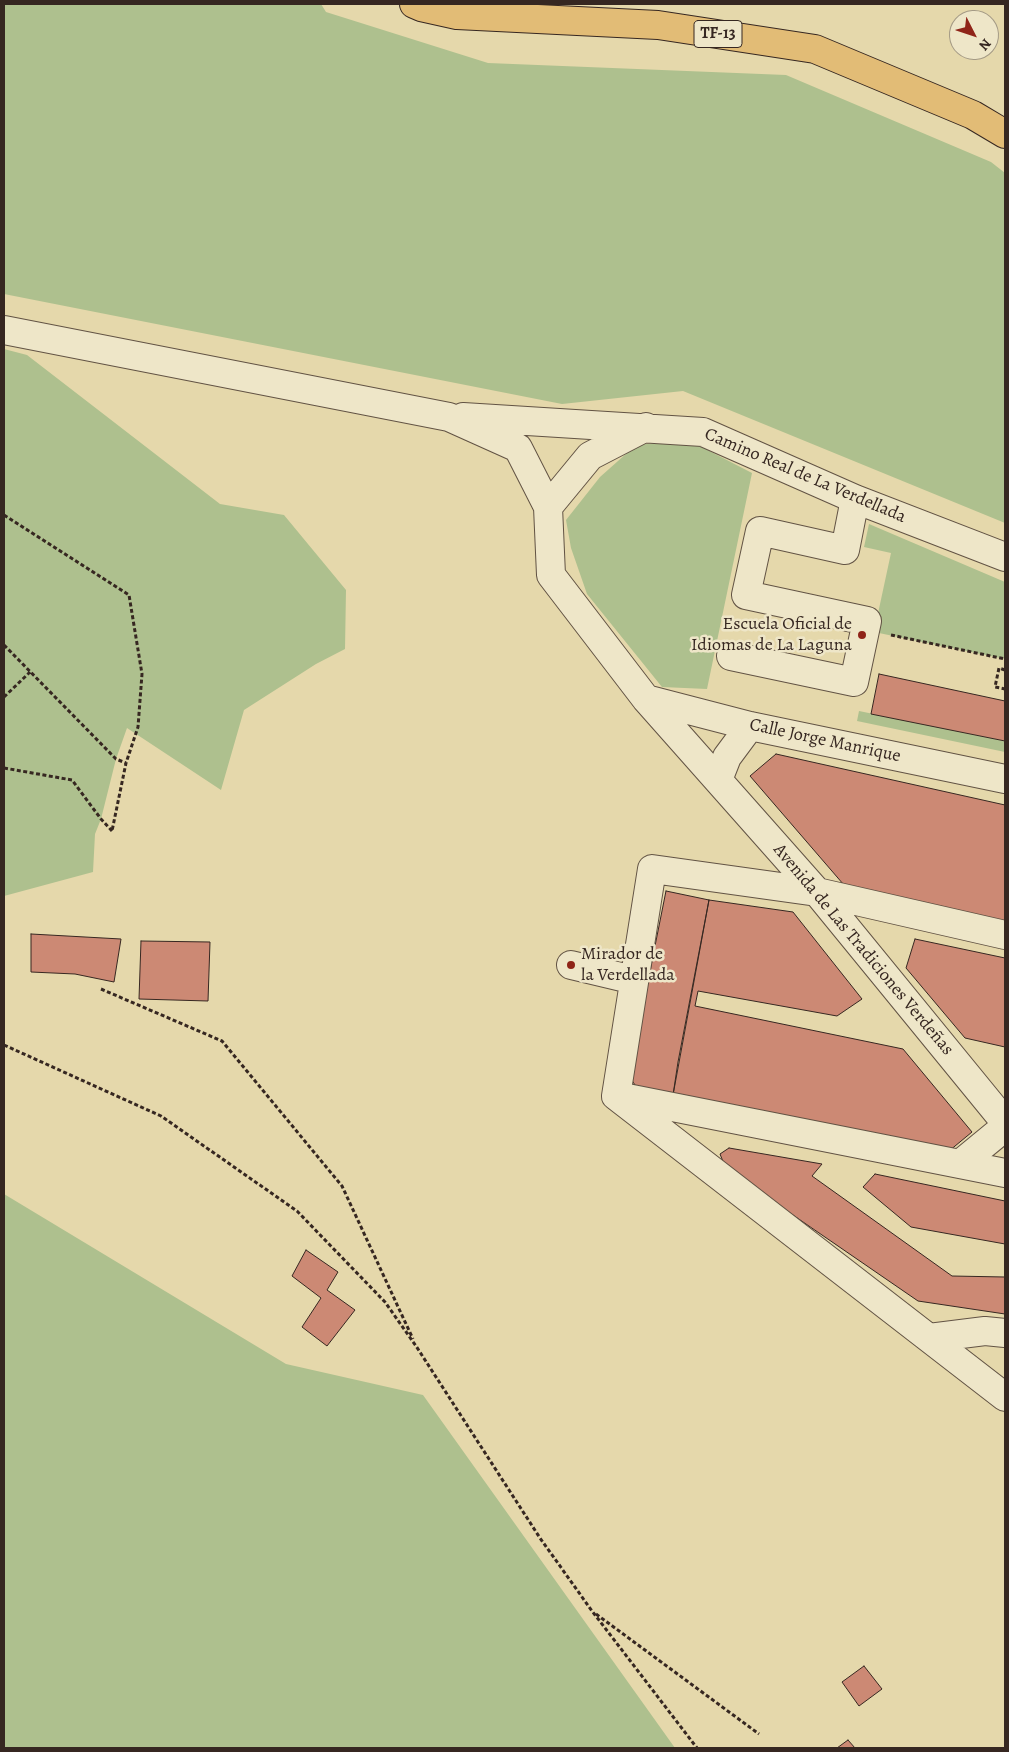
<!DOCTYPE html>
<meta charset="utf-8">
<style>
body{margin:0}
#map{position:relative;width:1009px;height:1752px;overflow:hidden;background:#e5d8ab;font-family:Alegreya,serif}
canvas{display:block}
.frame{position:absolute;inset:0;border:5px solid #362721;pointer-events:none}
.north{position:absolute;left:949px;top:10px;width:50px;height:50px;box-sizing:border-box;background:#eee6c8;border:1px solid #a49a85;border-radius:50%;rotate:131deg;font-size:14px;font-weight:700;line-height:20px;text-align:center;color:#362721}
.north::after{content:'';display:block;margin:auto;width:18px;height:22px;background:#8f2418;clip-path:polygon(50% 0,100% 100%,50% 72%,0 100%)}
</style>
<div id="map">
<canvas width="1009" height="1752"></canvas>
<div class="frame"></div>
<div class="north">N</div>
</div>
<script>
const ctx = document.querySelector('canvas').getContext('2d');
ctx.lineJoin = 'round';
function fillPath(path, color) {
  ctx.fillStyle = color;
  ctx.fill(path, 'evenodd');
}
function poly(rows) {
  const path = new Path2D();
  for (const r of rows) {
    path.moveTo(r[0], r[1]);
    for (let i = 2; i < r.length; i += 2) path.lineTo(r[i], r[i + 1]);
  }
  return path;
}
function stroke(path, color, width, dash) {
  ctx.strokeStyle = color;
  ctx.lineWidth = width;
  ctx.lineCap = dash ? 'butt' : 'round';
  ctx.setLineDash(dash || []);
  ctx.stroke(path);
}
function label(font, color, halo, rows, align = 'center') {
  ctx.font = font + ' Alegreya,serif';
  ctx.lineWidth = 5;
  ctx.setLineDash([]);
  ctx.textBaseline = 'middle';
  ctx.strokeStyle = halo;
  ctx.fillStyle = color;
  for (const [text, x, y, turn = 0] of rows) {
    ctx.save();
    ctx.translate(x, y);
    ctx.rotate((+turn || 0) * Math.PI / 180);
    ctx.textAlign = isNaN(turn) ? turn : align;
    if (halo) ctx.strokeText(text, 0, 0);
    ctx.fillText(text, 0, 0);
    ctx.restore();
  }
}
const green = poly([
 [4,4,321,4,326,12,488,63,786,75,991,162,1005,173,1005,523,683,391,562,404,4,294],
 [4,349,27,355,220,504,284,515,346,590,345,649,316,664,244,710,221,790,127,728,116,759,101,819,95,834,93,872,4,896],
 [688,440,752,473,707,689,662,687,587,594,571,548,566,520,600,477,636,445],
 [869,524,1005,582,1005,659,874,632,891,553,864,547],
 [859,711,1005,741,1005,752,857,721],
 [4,1194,286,1364,423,1395,675,1748,4,1748]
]);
const building = poly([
 [879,674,1005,701,1005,741,871,714,879,674],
 [776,754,1005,805,1005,926,850,892,750,776,776,754],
 [666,891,709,900,673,1095,639,1091,629,1076,666,891],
 [709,900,793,912,862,999,837,1016,698,991,695,1006,903,1049,972,1132,949,1151,673,1095,678,1062,709,900],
 [31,934,121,939,114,982,75,974,31,972,31,934],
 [915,939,1005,958,1005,1047,965,1038,906,968,915,939],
 [141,941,210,942,208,1001,139,999,141,941],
 [729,1148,822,1164,812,1176,952,1276,1005,1277,1005,1314,918,1301,726,1169,720,1154,729,1148],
 [875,1174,1005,1201,1005,1244,911,1227,863,1187,875,1174],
 [306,1250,338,1272,327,1290,355,1310,327,1346,302,1327,321,1298,292,1276,306,1250],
 [864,1666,882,1689,859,1706,842,1682,864,1666],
 [848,1740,855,1748,837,1748,848,1740]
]);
const path = poly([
 [4,515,129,595,142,674,138,727,126,763,112,831],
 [891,635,1005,659],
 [4,645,116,759,126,763],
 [1005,670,999,668,995,687,1005,689],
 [4,697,30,672],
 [4,768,72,780,101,819,112,831],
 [101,989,222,1041,342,1186,413,1339],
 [4,1045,161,1116,297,1211,385,1302,416,1346,540,1538,592,1611,697,1748],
 [596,1614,759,1734]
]);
const minor = poly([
 [4,330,449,417,518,448,548,507,551,575,646,699,817,892,1005,1122],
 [463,417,703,432,855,499,1005,557],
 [548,507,590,456,646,427],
 [731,656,854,682,867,621,746,595,760,531,845,550,855,499],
 [646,699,750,726,1005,779],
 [718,780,727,757,750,726],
 [1005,935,817,892,652,869,616,1096,1005,1397],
 [571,965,634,980],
 [622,1097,1005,1173],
 [960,1164,1005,1127],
 [929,1338,985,1331,1005,1333]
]);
const major = poly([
 [414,4,421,7,457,15,658,25,815,49,973,115,1005,134]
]);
const markers = [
 [862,635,5,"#8f2418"],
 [571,965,5,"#8f2418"]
];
const shields = [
 [718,34,48]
];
const shieldNames = [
 ["TF-13",718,34]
];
const streetNames = [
 ["Camino Real de La Verdellada",805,476,23],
 ["Calle Jorge Manrique",825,741,12],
 ["Avenida de Las Tradiciones Verdeñas",863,950,50]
];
const poiNames = [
 ["Escuela Oficial de",852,625],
 ["Idiomas de La Laguna",852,646],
 ["Mirador de",581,955,"left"],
 ["la Verdellada",581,976,"left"]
];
fillPath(green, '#aec08e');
fillPath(building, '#cc8974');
stroke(building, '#362721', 1);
stroke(minor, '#625344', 30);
stroke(major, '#362721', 30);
stroke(path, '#362721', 3, [4, 2.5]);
stroke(minor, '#eee6c8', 28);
stroke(major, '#e2bc76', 28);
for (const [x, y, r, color] of markers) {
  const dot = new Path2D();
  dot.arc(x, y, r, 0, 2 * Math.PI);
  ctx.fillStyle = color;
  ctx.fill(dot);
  stroke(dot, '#eee6c8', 2);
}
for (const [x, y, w] of shields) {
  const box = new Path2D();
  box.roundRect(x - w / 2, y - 13.5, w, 27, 4);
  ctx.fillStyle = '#eee6c8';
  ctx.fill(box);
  stroke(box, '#362721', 1);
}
label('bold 16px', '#362721', null, shieldNames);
label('18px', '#362721', '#eee6c8', streetNames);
label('18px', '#362721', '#eee6c8', poiNames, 'right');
</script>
